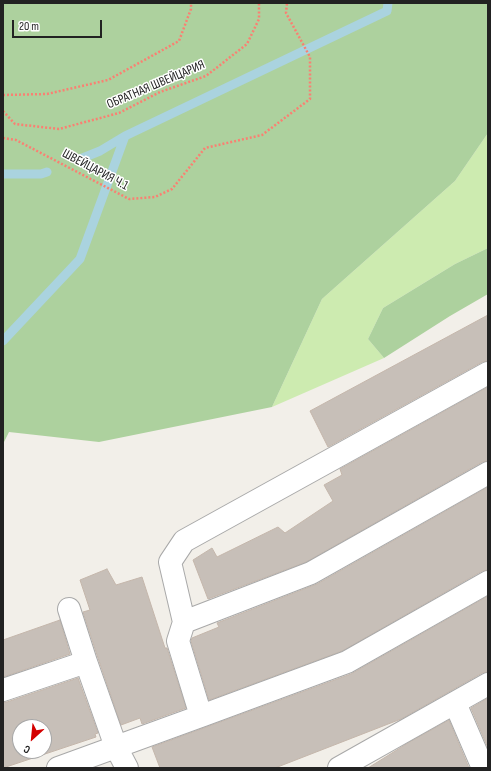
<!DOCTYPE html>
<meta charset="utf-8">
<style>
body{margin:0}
#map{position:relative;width:491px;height:771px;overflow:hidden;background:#f2efe9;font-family:"Sofia Sans Condensed",sans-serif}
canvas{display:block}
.frame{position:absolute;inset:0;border:4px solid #222;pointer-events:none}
.north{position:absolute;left:12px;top:719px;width:40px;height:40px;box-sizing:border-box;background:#fff;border:1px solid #a7a7a7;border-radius:50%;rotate:207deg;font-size:11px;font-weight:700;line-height:16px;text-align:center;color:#222}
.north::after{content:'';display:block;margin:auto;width:14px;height:18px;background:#d40000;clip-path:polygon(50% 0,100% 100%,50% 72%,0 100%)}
.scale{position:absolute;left:12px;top:20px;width:90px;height:18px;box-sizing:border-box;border:2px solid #222;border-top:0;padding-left:5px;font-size:12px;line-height:14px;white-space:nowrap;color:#222;-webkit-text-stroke:3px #fff;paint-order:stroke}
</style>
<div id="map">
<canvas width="491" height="771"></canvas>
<div class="frame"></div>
<div class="north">С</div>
<div class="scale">20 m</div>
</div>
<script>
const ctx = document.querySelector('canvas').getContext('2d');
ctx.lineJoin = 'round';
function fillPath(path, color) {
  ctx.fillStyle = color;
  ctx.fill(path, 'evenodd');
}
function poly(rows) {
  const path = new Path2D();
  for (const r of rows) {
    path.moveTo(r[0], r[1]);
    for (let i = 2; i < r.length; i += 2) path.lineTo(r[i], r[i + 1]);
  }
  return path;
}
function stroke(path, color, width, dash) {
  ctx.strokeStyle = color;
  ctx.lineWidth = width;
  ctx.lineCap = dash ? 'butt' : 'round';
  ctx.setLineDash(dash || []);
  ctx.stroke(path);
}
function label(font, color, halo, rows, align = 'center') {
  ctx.font = font + ' "Sofia Sans Condensed",sans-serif';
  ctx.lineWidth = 3;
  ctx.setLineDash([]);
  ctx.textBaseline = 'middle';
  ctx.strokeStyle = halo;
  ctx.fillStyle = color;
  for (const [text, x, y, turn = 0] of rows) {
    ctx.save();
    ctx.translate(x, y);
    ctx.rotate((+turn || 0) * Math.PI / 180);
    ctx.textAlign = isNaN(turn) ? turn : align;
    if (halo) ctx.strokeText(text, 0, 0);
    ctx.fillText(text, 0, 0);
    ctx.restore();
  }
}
const grass = poly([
 [488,133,488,248,455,264,383,308,368,339,384,358,272,407,322,299,455,181]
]);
const forest = poly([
 [3,3,488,3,488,133,455,181,322,299,272,407,99,442,9,432,3,444],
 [488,248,488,294,450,316,384,358,368,339,383,308,455,264]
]);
const stream = poly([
 [80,159,100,151,125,136],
 [3,174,41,174,47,172],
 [3,341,80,259,125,136,387,11,388,3]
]);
const building = poly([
 [488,315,488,361,482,362,328,447,310,411,488,315],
 [488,387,488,461,482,462,306,562,208,599,193,560,212,548,217,557,278,527,285,533,333,501,324,485,342,475,340,469,488,387],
 [488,487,488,570,482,571,342,651,209,700,191,641,192,638,219,627,217,623,317,584,488,487],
 [107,569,116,585,142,577,165,648,167,648,186,708,142,724,140,718,121,725,98,658,83,612,90,610,80,580,107,569],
 [488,596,488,672,482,673,401,719,275,768,160,768,152,747,351,674,488,596],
 [60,620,70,654,3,677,3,640,60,620],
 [78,678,98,733,95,734,96,737,3,768,3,702,7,702,78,678],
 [20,727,44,727,44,751,20,751,20,727],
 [488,698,488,748,471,708,488,698],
 [449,720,469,768,368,768,408,743,449,720]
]);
const path = poly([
 [3,95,47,94,108,80,179,41,191,9,191,3],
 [3,111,15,124,59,129,119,113,160,92,206,76,247,44,259,19,259,3],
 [3,138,16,140,129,199,155,197,172,189,205,148,262,135,310,99,310,57,286,13,287,3]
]);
const minor = poly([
 [184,622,170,562,184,541,488,373],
 [86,662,116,747,127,768],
 [3,690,86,662,69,609],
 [455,703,483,768],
 [201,716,347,662,488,582],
 [58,768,201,716,178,641,184,622,311,573,488,473],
 [339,768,488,684]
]);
const streetNames = [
 ["ОБРАТНАЯ ШВЕЙЦАРИЯ",156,85,-23],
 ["ШВЕЙЦАРИЯ Ч.1",95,170,28]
];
fillPath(grass, '#cdebb0');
fillPath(forest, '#add19e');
stroke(stream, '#aad3df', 9);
fillPath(building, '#c7bfb8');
stroke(building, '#c4b6ab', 1);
stroke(minor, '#a9a9a9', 24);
stroke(path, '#fa8072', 2.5, [2, 2]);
stroke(minor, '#fff', 22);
label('13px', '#222', '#fff', streetNames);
</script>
